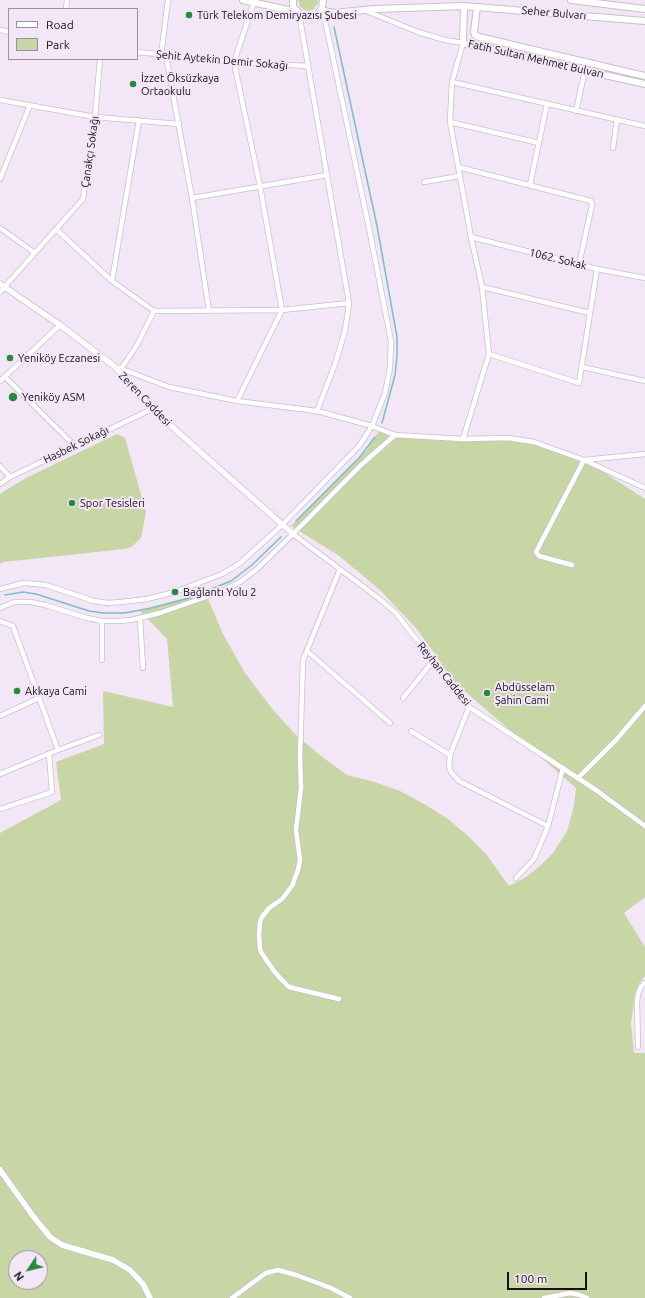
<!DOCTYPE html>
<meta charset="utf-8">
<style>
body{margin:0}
#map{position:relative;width:645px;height:1298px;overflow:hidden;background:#f3e6f6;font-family:Ubuntu,sans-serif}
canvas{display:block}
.legend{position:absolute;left:8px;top:8px;width:130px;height:52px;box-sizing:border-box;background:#f3e6f6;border:1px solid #9b919d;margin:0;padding:5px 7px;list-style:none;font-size:12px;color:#161117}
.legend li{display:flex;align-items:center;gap:8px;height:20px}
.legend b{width:20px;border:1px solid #9b919d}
.north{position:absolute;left:8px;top:1250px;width:40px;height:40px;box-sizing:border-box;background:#f3e6f6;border:1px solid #9b919d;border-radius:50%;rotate:235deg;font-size:11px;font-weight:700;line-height:16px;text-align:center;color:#161117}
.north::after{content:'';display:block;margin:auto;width:14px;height:18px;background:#26893d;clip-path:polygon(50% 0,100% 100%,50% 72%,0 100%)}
.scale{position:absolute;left:507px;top:1272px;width:80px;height:18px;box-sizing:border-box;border:2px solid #161117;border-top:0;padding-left:5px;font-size:12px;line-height:14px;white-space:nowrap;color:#161117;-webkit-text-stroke:3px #f3e6f6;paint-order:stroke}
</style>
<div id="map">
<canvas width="645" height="1298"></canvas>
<ul class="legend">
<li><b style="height:5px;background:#fff"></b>Road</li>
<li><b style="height:11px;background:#c7d6a4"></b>Park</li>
</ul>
<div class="north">N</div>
<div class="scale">100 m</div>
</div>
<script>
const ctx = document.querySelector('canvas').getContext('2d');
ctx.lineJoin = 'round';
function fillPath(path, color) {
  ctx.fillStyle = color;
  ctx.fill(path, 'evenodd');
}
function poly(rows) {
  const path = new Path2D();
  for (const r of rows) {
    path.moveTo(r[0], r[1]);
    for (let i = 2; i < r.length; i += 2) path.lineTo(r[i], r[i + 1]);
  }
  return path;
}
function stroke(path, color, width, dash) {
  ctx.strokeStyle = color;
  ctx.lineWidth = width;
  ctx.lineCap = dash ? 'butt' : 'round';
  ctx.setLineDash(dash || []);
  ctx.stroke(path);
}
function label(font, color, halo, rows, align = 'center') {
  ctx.font = font + ' Ubuntu,sans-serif';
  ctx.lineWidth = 4;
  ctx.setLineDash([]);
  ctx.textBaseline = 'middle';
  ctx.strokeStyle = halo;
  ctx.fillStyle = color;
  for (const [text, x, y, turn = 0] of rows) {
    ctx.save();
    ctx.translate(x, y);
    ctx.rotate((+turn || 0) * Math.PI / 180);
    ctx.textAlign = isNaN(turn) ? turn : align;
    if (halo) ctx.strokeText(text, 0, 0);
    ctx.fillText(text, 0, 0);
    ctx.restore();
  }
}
const green = poly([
 [298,0,318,0,318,3,313,10,307,11,300,7],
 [379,431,393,436,514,438,585,460,645,499,645,897,624,913,645,947,645,976,639,984,635,993,631,1023,634,1053,645,1053,645,1298,0,1298,0,833,61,800,56,762,104,744,103,691,173,707,167,639,140,611,185,599,205,592,223,634,245,673,274,711,296,735,321,756,347,775,374,782,400,791,424,804,448,819,468,836,486,854,509,886,526,877,540,866,553,853,567,831,574,806,576,788,452,680,435,654,416,628,380,590,338,555,291,526,367,450],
 [16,1258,40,1258,40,1282,16,1282],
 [117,434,125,438,146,512,141,538,139,540,131,547,124,549,3,562,0,564,0,494,26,478]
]);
const stream = poly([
 [334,27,377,226,397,337,397,356,395,375,382,423],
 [296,521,359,458,375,437],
 [5,595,23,592,36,594,89,611,103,613,125,613,151,608,189,598,231,581,252,565,281,537]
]);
const minor = poly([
 [66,9,67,0],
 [364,10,418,32,445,40,463,43,452,82,450,122,471,237,482,287,489,354,463,439],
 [299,13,349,303,345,331,335,364,317,411],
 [0,30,9,32],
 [137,52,234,62,308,66],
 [161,55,168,0],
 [166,56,192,198,209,311],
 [452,82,645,126],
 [0,100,95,117,179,124],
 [576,111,585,70],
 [450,122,539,143],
 [613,148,617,120],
 [458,167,591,201,592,205,579,264],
 [0,179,30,105],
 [424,182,459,176],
 [530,185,547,104],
 [192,198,327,175],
 [0,228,35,253],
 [56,229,112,281,154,311,282,310,349,303],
 [471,237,597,269,645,278],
 [112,281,139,120],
 [482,287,590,313],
 [0,292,83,199,95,117,100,59],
 [489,354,579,383,597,269],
 [114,366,169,387,237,401,317,411,372,426,395,435,463,439,508,438,534,442,584,460,645,454],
 [582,367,645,381],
 [121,369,137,345,154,311],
 [5,377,75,446],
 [0,381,60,325],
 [237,401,282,310,260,186,234,62,254,2],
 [0,466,10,477],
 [0,484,10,477,152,409],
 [293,534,377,597,395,612,469,707,596,790,645,826],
 [572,565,539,556,536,552,584,460,645,488],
 [0,589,24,583,46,585,94,601,108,603,121,602,147,599,175,592,222,574,239,564,282,525,359,446,372,426,385,393,390,368,391,341,369,228,325,20,320,11],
 [0,608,14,602,31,602,45,605,87,618,102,621,117,621,131,620,160,613,220,592,240,582,257,569,293,534,361,465,395,435],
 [140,618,143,668],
 [0,621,13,626,58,750],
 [102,621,102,660],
 [307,651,390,723],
 [403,698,433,661],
 [469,707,450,755,449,767,451,772,459,781,548,826,563,768],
 [0,716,39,698],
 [411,731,450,755],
 [0,774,58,750,99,735],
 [578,778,616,740,645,706],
 [0,809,52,792,49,754],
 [516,878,534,859,548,826],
 [339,999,289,987,281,979,274,971,261,952,260,948,259,935,260,922,262,917,269,908,282,899,292,886,298,870,300,860,296,830,301,788,300,758,303,660,340,569],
 [638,1047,637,1002,638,994,641,987,645,983],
 [232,1298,266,1273,278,1270,296,1275,331,1288,350,1298],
 [544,1298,570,1293,580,1295,587,1298]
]);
const tertiary = poly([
 [0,284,60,325,114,366,152,409,293,534],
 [0,1170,33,1216,50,1237,62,1245,113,1260,130,1270,143,1284,150,1298]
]);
const secondary = poly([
 [243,0,297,12],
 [293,0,293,7,296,10,303,16,307,16,316,15,319,12,322,8,323,0],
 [571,0,645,9],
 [464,6,463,43,645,84],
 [477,7,474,32,475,35,479,37,645,76],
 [321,10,333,13,375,9,464,6,645,21]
]);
const markers = [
 [189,15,4,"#26893d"],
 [133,84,4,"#26893d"],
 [10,358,4,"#26893d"],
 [13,397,5,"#26893d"],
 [72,503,4,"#26893d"],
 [175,592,4,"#26893d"],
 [17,691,4,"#26893d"],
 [487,693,4,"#26893d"]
];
const streetNames = [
 ["Seher Bulvarı",554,13,5],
 ["Fatih Sultan Mehmet Bulvarı",536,59,13],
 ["Şehit Aytekin Demir Sokağı",222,60,5],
 ["Çanakçı Sokağı",90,152,-82],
 ["1062. Sokak",558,259,14],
 ["Zeren Caddesi",145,399,46],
 ["Hasbek Sokağı",76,445,-26],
 ["Reyhan Caddesi",444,674,51]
];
const poiNames = [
 ["Türk Telekom Demiryazısı Şubesi",197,15],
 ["İzzet Öksüzkaya",141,78],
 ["Ortaokulu",141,91],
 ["Yeniköy Eczanesi",18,358],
 ["Yeniköy ASM",22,397],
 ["Spor Tesisleri",80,503],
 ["Bağlantı Yolu 2",183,592],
 ["Abdüsselam",495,687],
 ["Şahin Cami",495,700],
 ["Akkaya Cami",25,691]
];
fillPath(green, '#c7d6a4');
stroke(stream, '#7abfc5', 1.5);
stroke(minor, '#cbbece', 6);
stroke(tertiary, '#cbbece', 7);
stroke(secondary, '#cbbece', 8);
stroke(minor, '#fff', 4.5);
stroke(tertiary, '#fff', 5.5);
stroke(secondary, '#fff', 6);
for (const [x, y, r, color] of markers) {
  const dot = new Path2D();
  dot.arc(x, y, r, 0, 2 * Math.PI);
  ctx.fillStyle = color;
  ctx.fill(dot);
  stroke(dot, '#f3e6f6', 1.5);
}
label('11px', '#161117', '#f3e6f6', streetNames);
label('11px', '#161117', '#f3e6f6', poiNames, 'left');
</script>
